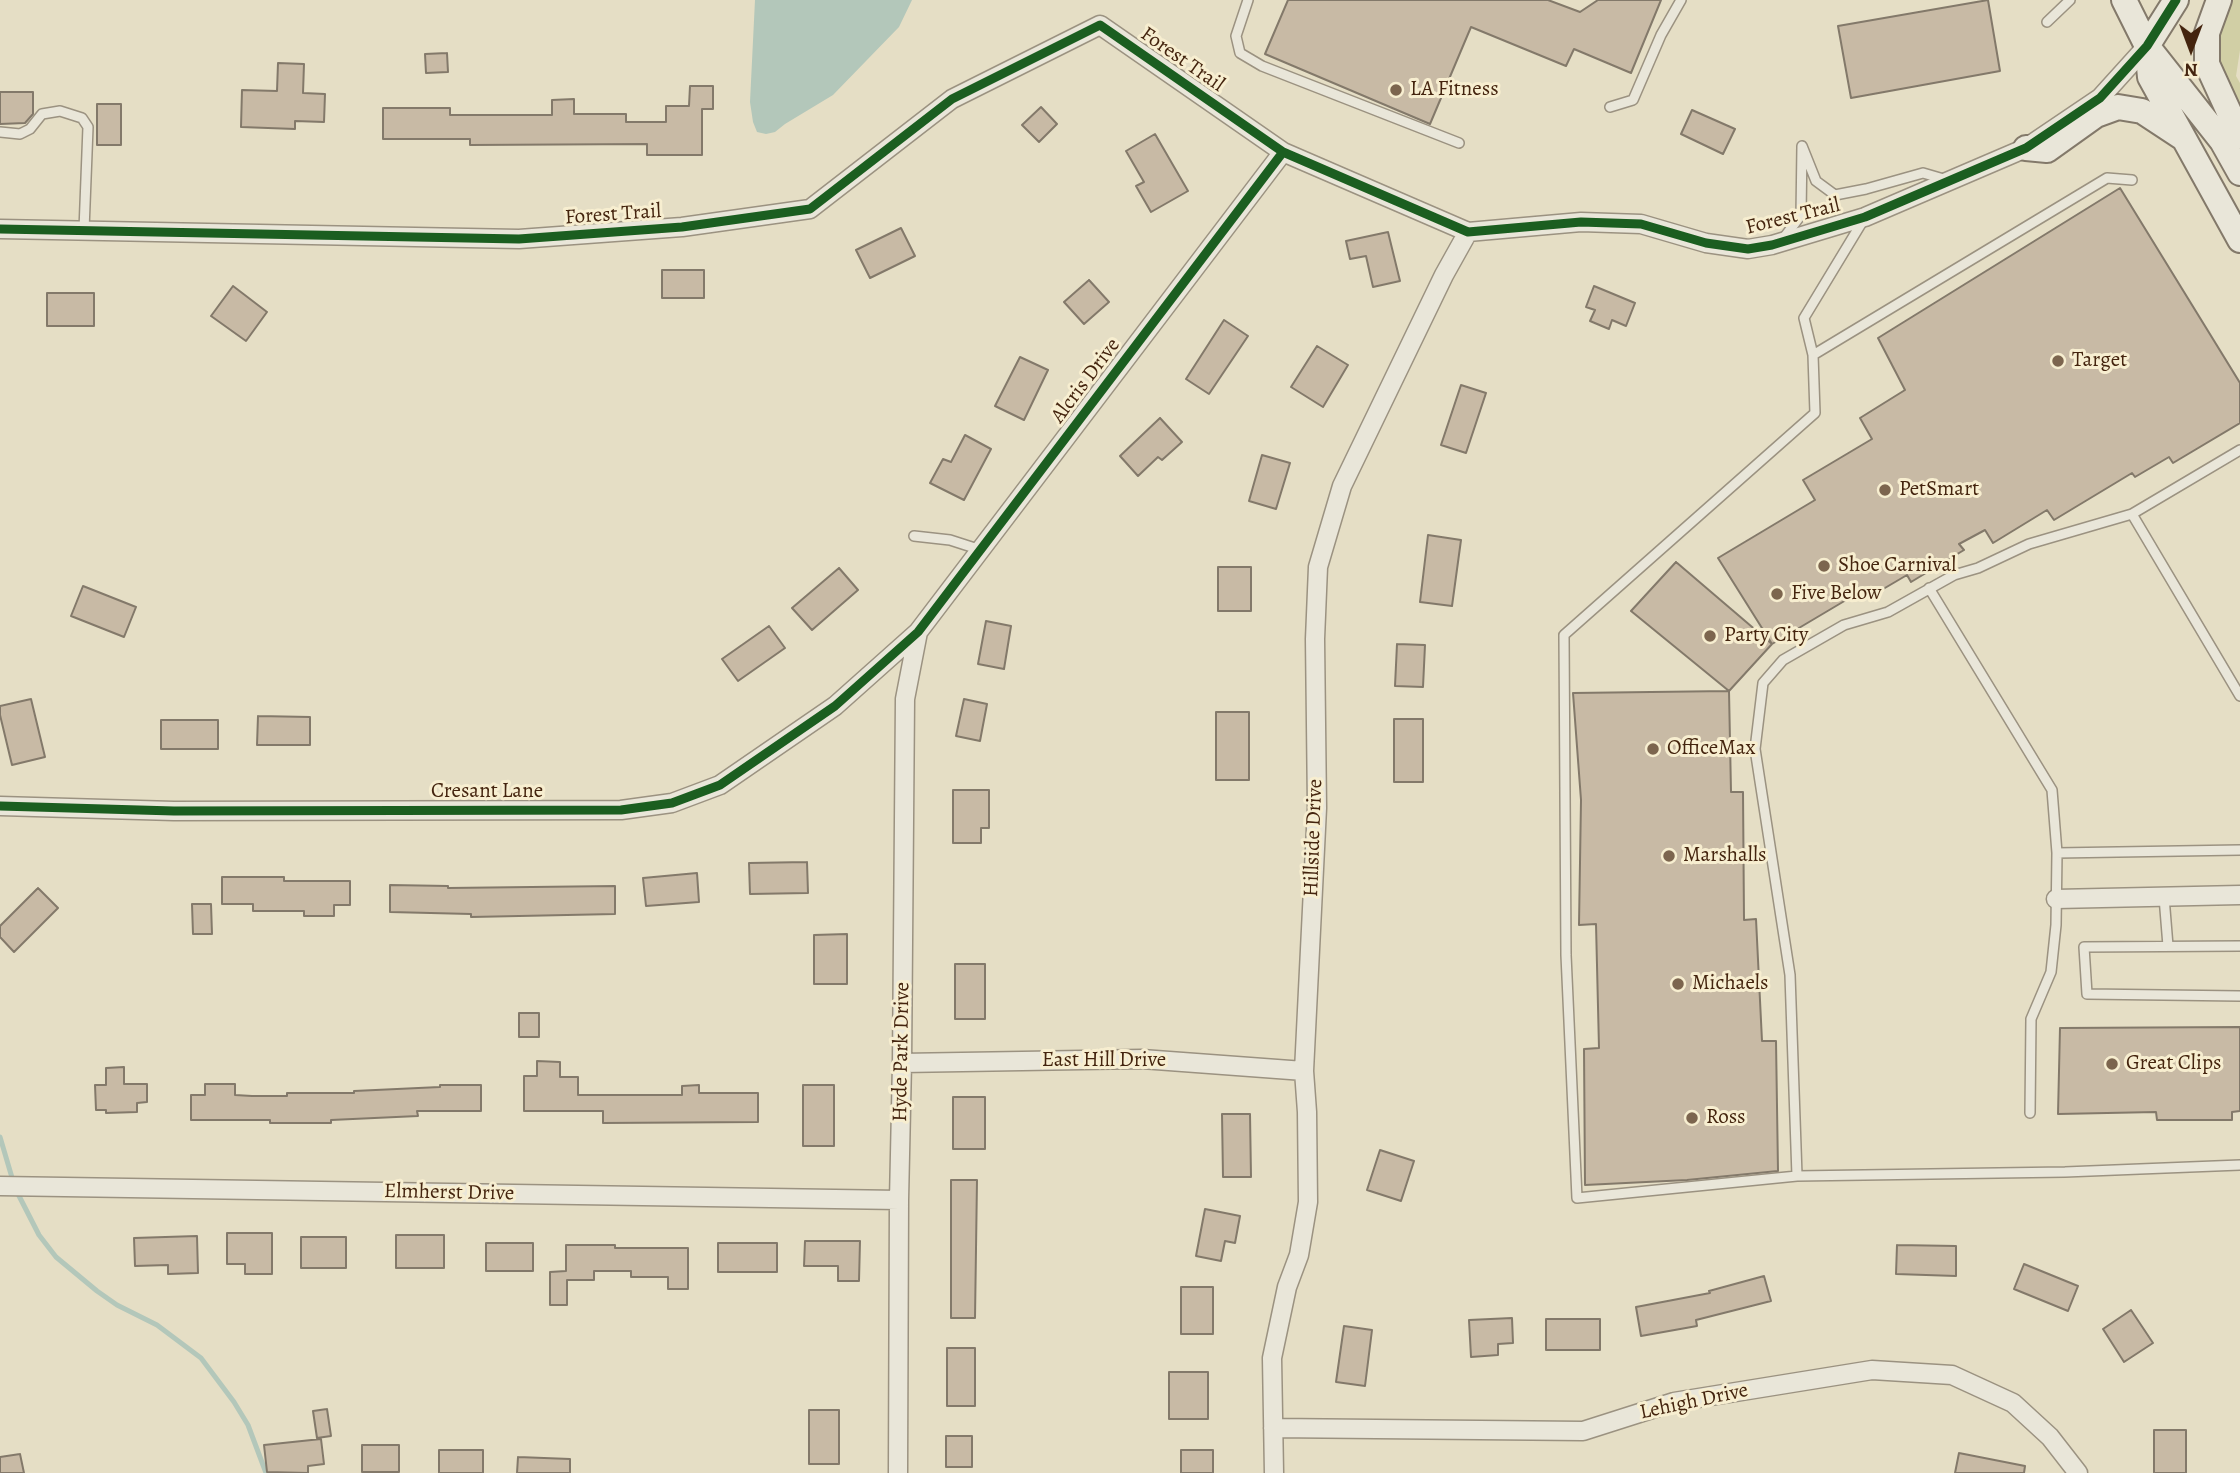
<!DOCTYPE html>
<style>
body{margin:0}
#map{position:relative;width:2240px;height:1473px;overflow:hidden;background:#e5dec5;font-family:Alegreya,serif}
canvas{display:block}
.north{position:absolute;left:2156px;top:14px;width:70px;height:70px;-webkit-text-stroke:5px #f7eed0;paint-order:stroke;rotate:180deg;font-size:19px;font-weight:700;line-height:28px;text-align:center;color:#44240e}
.north::after{content:'';display:block;margin:auto;width:24px;height:32px;background:#44240e;clip-path:polygon(50% 0,100% 100%,50% 72%,0 100%)}
</style>
<div id="map">
<canvas width="2240" height="1473"></canvas>
<div class="north">N</div>
</div>
<script>
const ctx = document.querySelector('canvas').getContext('2d');
ctx.lineJoin = 'round';
function fillPath(path, color) {
  ctx.fillStyle = color;
  ctx.fill(path, 'evenodd');
}
function poly(rows) {
  const path = new Path2D();
  for (const r of rows) {
    path.moveTo(r[0], r[1]);
    for (let i = 2; i < r.length; i += 2) path.lineTo(r[i], r[i + 1]);
  }
  return path;
}
function stroke(path, color, width, dash) {
  ctx.strokeStyle = color;
  ctx.lineWidth = width;
  ctx.lineCap = dash ? 'butt' : 'round';
  ctx.setLineDash(dash || []);
  ctx.stroke(path);
}
function label(font, color, halo, rows, align = 'center') {
  ctx.font = font + ' Alegreya,serif';
  ctx.lineWidth = 6;
  ctx.setLineDash([]);
  ctx.textBaseline = 'middle';
  ctx.strokeStyle = halo;
  ctx.fillStyle = color;
  for (const [text, x, y, turn = 0] of rows) {
    ctx.save();
    ctx.translate(x, y);
    ctx.rotate((+turn || 0) * Math.PI / 180);
    ctx.textAlign = isNaN(turn) ? turn : align;
    if (halo) ctx.strokeText(text, 0, 0);
    ctx.fillText(text, 0, 0);
    ctx.restore();
  }
}
const green = poly([
 [2232,0,2240,0,2240,50,2236,76,2240,83,2240,122,2218,73,2217,36]
]);
const water = poly([
 [755,0,912,0,899,27,833,95,785,124,775,132,766,134,757,132,753,122,750,102]
]);
const stream = poly([
 [0,1137,13,1181],
 [16,1190,39,1235,56,1257,97,1291,117,1305,157,1325,201,1358,234,1402,248,1425,266,1473]
]);
const building = poly([
 [1288,0,1548,0,1580,12,1598,0,1661,0,1631,73,1574,49,1566,66,1471,27,1430,124,1265,54,1288,0],
 [1988,0,2000,71,1851,98,1838,26,1988,0],
 [447,53,448,72,426,73,425,54,447,53],
 [278,63,304,64,303,93,325,94,324,122,295,121,295,129,241,127,242,90,277,91,278,63],
 [690,86,713,86,713,109,702,109,702,155,647,155,647,144,470,145,470,139,383,139,383,108,450,108,450,115,552,115,552,100,574,99,574,114,626,114,626,122,666,122,666,106,689,106,690,86],
 [0,92,33,92,33,114,25,123,0,124,0,92],
 [97,104,121,104,121,145,97,145,97,104],
 [1041,107,1057,124,1039,142,1022,125,1041,107],
 [1692,110,1735,129,1723,154,1681,134,1692,110],
 [1155,134,1188,191,1151,212,1136,186,1144,182,1126,151,1155,134],
 [2120,188,2240,383,2240,423,2173,463,2169,457,2135,477,2132,473,2054,520,2047,510,1993,543,1985,530,1959,544,1964,550,1911,582,1907,575,1873,595,1868,587,1772,644,1718,558,1815,500,1803,480,1872,439,1860,418,1905,390,1878,338,2120,188],
 [901,228,915,256,870,278,856,250,901,228],
 [1388,232,1400,281,1373,287,1366,256,1350,259,1346,241,1388,232],
 [662,270,704,270,704,298,662,298,662,270],
 [1089,280,1109,302,1084,324,1064,302,1089,280],
 [233,286,267,312,246,341,211,316,233,286],
 [1594,286,1635,303,1626,326,1612,320,1609,329,1590,321,1595,310,1586,307,1594,286],
 [47,293,94,293,94,326,47,326,47,293],
 [1224,320,1248,336,1209,394,1186,379,1224,320],
 [1317,346,1348,365,1323,407,1291,387,1317,346],
 [1020,357,1048,370,1024,420,995,406,1020,357],
 [1461,385,1486,393,1466,453,1441,445,1461,385],
 [1160,418,1182,442,1162,460,1158,457,1138,476,1120,456,1160,418],
 [965,435,991,449,964,500,930,483,943,459,951,462,965,435],
 [1262,455,1290,463,1276,509,1249,501,1262,455],
 [1428,535,1461,540,1452,606,1420,602,1428,535],
 [1676,562,1772,644,1729,691,1631,611,1676,562],
 [1218,567,1251,567,1251,611,1218,611,1218,567],
 [839,568,858,590,812,630,792,608,839,568],
 [83,586,136,607,124,637,71,616,83,586],
 [986,621,1011,626,1004,669,978,664,986,621],
 [769,626,785,648,738,681,722,659,769,626],
 [1397,644,1425,645,1423,687,1395,686,1397,644],
 [1729,691,1731,792,1743,792,1744,920,1756,919,1762,1041,1776,1041,1778,1171,1687,1180,1585,1185,1584,1049,1599,1048,1596,924,1579,925,1581,800,1573,693,1729,691],
 [31,699,45,757,12,765,0,715,0,706,31,699],
 [964,699,987,704,980,741,956,736,964,699],
 [1216,712,1249,712,1249,780,1216,780,1216,712],
 [258,716,310,717,310,745,257,745,258,716],
 [1394,719,1423,719,1423,782,1394,782,1394,719],
 [161,720,218,720,218,749,161,749,161,720],
 [953,790,989,790,989,828,981,828,981,843,953,843,953,790],
 [807,862,808,893,750,894,749,863,807,862],
 [697,873,699,902,646,906,643,878,697,873],
 [222,877,284,877,284,881,350,881,350,905,334,905,334,916,304,916,304,911,253,911,253,904,222,904,222,877],
 [390,885,448,886,448,888,615,886,615,914,471,917,471,914,390,912,390,885],
 [38,888,58,908,14,952,0,937,0,926,38,888],
 [192,904,211,904,212,934,193,934,192,904],
 [847,934,847,984,814,984,814,935,847,934],
 [955,964,985,964,985,1019,955,1019,955,964],
 [519,1013,539,1013,539,1037,519,1037,519,1013],
 [2240,1027,2240,1111,2232,1112,2232,1120,2157,1120,2156,1112,2058,1114,2060,1028,2240,1027],
 [537,1061,560,1062,560,1077,578,1077,578,1095,682,1095,682,1086,699,1085,699,1093,758,1093,758,1122,603,1123,603,1111,524,1111,524,1076,537,1076,537,1061],
 [124,1067,124,1084,147,1084,147,1102,137,1103,137,1112,106,1113,106,1110,96,1110,95,1085,106,1085,106,1068,124,1067],
 [205,1084,235,1084,235,1095,252,1096,287,1096,287,1093,354,1093,354,1091,440,1087,440,1085,481,1085,481,1111,417,1111,418,1116,331,1120,331,1123,270,1123,270,1120,191,1120,191,1095,205,1095,205,1084],
 [803,1085,834,1085,834,1146,803,1146,803,1085],
 [953,1097,985,1097,985,1149,953,1149,953,1097],
 [1222,1114,1250,1114,1251,1177,1223,1177,1222,1114],
 [1380,1150,1414,1161,1401,1201,1367,1190,1380,1150],
 [951,1180,977,1180,975,1318,951,1318,951,1180],
 [1205,1209,1240,1216,1235,1243,1225,1241,1221,1261,1196,1256,1205,1209],
 [227,1233,272,1233,272,1274,245,1274,245,1264,227,1264,227,1233],
 [396,1235,444,1235,444,1268,396,1268,396,1235],
 [197,1236,198,1273,168,1274,168,1265,135,1266,134,1238,197,1236],
 [301,1237,346,1237,346,1268,301,1268,301,1237],
 [805,1241,860,1241,859,1281,838,1281,838,1266,804,1266,805,1241],
 [486,1243,533,1243,533,1271,486,1271,486,1243],
 [718,1243,777,1243,777,1272,718,1272,718,1243],
 [566,1245,615,1245,615,1248,688,1248,688,1289,668,1289,668,1277,631,1277,631,1271,594,1271,594,1280,567,1280,567,1305,550,1305,550,1272,566,1271,566,1245],
 [1897,1245,1956,1246,1956,1276,1896,1274,1897,1245],
 [2024,1264,2078,1286,2068,1311,2014,1289,2024,1264],
 [1764,1276,1771,1301,1696,1320,1697,1326,1641,1336,1636,1307,1710,1293,1709,1291,1764,1276],
 [1181,1287,1213,1287,1213,1334,1181,1334,1181,1287],
 [2131,1310,2153,1343,2124,1362,2103,1329,2131,1310],
 [1512,1318,1513,1343,1498,1344,1498,1355,1471,1357,1469,1320,1512,1318],
 [1546,1319,1600,1319,1600,1350,1546,1350,1546,1319],
 [1344,1326,1372,1330,1365,1386,1336,1382,1344,1326],
 [947,1348,975,1348,975,1406,947,1406,947,1348],
 [1169,1372,1208,1372,1208,1419,1169,1419,1169,1372],
 [327,1409,331,1436,317,1438,313,1411,327,1409],
 [809,1410,839,1410,839,1464,809,1464,809,1410],
 [2154,1430,2186,1430,2186,1473,2154,1473,2154,1430],
 [946,1436,972,1436,972,1467,946,1467,946,1436],
 [321,1439,324,1464,308,1466,308,1473,267,1472,264,1445,321,1439],
 [362,1445,399,1445,399,1472,362,1472,362,1445],
 [439,1450,483,1450,483,1473,439,1473,439,1450],
 [1181,1450,1213,1450,1213,1473,1181,1473,1181,1450],
 [1959,1453,2025,1466,2024,1473,1955,1473,1959,1453],
 [20,1454,24,1473,0,1473,0,1457,20,1454],
 [518,1457,570,1459,570,1473,517,1473,518,1457]
]);
const lane = poly([
 [1248,0,1236,36,1240,53,1262,66,1459,143],
 [2047,22,2070,0],
 [1610,107,1633,100,1661,35,1681,0],
 [0,132,20,134,30,129,42,114,60,111,82,118,88,127,84,230],
 [1864,219,1804,318,1813,355,1815,413,1564,635,1566,955,1577,1198,1797,1176,1790,975,1755,749,1763,683,1783,660,1844,625,1888,612,1954,575,1978,568,2029,544,2132,514,2240,450],
 [1783,239,1801,215,1802,146,1816,181,1835,195,1866,189,1923,173,1947,180],
 [1813,355,2107,178,2132,180],
 [2132,514,2240,696],
 [914,536,950,540,981,550],
 [1929,588,2052,790,2057,853,2240,850],
 [2164,897,2168,946],
 [2240,946,2084,947,2087,994,2240,996],
 [2030,1113,2031,1019,2051,972,2056,925,2057,853],
 [1797,1176,2065,1172,2240,1165]
]);
const street = poly([
 [0,229,519,239,682,227,810,209,952,99,1100,25,1283,152,1468,232,1581,222,1641,224,1706,243,1748,249,1772,245,1865,217,2026,148,2100,98,2147,46],
 [0,806,174,811,621,810,672,803,720,785,835,706,918,632,1283,152],
 [2056,899,2240,895],
 [902,1063,1142,1059,1304,1071],
 [0,1186,899,1200],
 [1273,1428,1583,1431,1674,1402,1872,1370,1952,1375,2013,1403,2050,1437,2078,1473],
 [898,1473,899,1200,902,1063,905,699,918,632],
 [1274,1473,1272,1358,1287,1287,1299,1255,1308,1202,1307,1112,1304,1071,1317,808,1315,639,1318,567,1342,486,1444,275,1468,232]
]);
const secondary = poly([
 [2124,0,2147,46,2222,141,2240,173],
 [2219,0,2207,33,2207,64,2240,136],
 [2147,46,2150,77,2240,240],
 [2147,46,2176,0],
 [2026,148,2047,150,2096,115,2118,107,2142,111,2183,138]
]);
const cycleway = poly([
 [0,229,519,239,682,227,810,209,952,99,1100,25,1283,152,1468,232,1581,222,1641,224,1706,243,1748,249,1772,245,1865,217,2026,148,2100,98,2147,46,2176,0],
 [0,806,174,811,621,810,672,803,720,785,835,706,918,632,1283,152]
]);
const markers = [
 [1396,90,7,"#7c654e"],
 [2058,361,7,"#7c654e"],
 [1885,490,7,"#7c654e"],
 [1824,566,7,"#7c654e"],
 [1777,594,7,"#7c654e"],
 [1710,636,7,"#7c654e"],
 [1653,749,7,"#7c654e"],
 [1669,856,7,"#7c654e"],
 [1678,984,7,"#7c654e"],
 [2112,1064,7,"#7c654e"],
 [1692,1118,7,"#7c654e"]
];
const streetNames = [
 ["Forest Trail",1182,60,35],
 ["Forest Trail",613,215,-4],
 ["Forest Trail",1793,217,-14],
 ["Alcris Drive",1086,381,-53],
 ["Cresant Lane",487,792],
 ["Hillside Drive",1314,838,-88],
 ["Hyde Park Drive",902,1052,-89],
 ["East Hill Drive",1104,1061],
 ["Elmherst Drive",449,1193,1],
 ["Lehigh Drive",1694,1402,-12]
];
const poiNames = [
 ["LA Fitness",1410,90],
 ["Target",2072,361],
 ["PetSmart",1899,490],
 ["Shoe Carnival",1838,566],
 ["Five Below",1791,594],
 ["Party City",1724,636],
 ["OfficeMax",1667,749],
 ["Marshalls",1683,856],
 ["Michaels",1692,984],
 ["Great Clips",2126,1064],
 ["Ross",1706,1118]
];
fillPath(green, '#d1cfa5');
fillPath(water, '#b3c7ba');
stroke(stream, '#b3c7ba', 5);
fillPath(building, '#c8baa5');
stroke(building, '#83796a', 2);
stroke(lane, '#9b9281', 12);
stroke(street, '#9b9281', 21);
stroke(secondary, '#83796a', 28);
stroke(lane, '#e9e6d9', 9);
stroke(street, '#e9e6d9', 18);
stroke(secondary, '#e9e6d9', 24);
stroke(cycleway, '#1b5e20', 9);
for (const [x, y, r, color] of markers) {
  const dot = new Path2D();
  dot.arc(x, y, r, 0, 2 * Math.PI);
  ctx.fillStyle = color;
  ctx.fill(dot);
  stroke(dot, '#f7eed0', 2.5);
}
label('21px', '#44240e', '#f7eed0', streetNames);
label('21px', '#44240e', '#f7eed0', poiNames, 'left');
</script>
